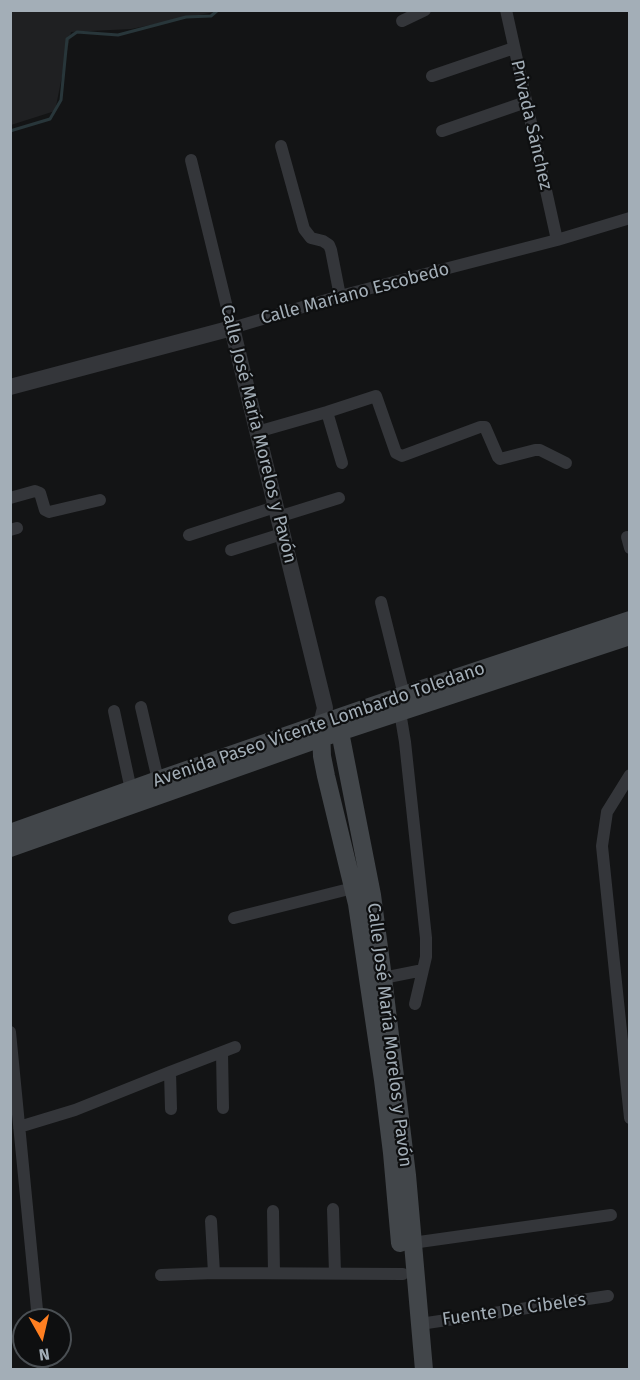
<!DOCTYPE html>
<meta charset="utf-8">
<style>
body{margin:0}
#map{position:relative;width:640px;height:1380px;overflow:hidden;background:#131415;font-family:"Fira Sans",sans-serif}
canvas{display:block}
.frame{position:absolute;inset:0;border:12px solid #a3aeb7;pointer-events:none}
.north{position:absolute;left:12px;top:1308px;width:60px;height:60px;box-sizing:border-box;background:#0e0f10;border:2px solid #4a4f53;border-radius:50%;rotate:172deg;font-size:16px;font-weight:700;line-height:24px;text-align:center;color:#a3aeb7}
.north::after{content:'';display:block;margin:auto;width:21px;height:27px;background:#ff7f21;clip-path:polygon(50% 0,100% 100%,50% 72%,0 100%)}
</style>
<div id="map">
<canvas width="640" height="1380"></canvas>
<div class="frame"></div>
<div class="north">N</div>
</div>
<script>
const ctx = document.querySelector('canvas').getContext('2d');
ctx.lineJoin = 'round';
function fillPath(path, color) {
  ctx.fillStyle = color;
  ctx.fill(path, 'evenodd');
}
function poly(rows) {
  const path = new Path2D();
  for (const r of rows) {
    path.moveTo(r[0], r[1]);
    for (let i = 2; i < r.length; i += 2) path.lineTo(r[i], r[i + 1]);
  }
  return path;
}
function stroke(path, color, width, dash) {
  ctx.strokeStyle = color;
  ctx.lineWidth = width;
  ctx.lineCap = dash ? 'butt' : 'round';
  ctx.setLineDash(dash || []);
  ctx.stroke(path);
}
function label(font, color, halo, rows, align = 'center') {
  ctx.font = font + ' "Fira Sans",sans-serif';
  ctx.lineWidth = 4.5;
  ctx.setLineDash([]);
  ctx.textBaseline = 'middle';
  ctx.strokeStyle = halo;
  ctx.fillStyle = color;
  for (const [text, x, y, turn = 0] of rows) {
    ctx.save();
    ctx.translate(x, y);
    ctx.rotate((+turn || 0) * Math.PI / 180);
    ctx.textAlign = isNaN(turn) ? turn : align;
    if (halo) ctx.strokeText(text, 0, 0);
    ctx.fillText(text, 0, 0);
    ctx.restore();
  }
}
const built = poly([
 [10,11,11,10,219,11,131,29,71,32,55,111,11,125]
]);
const stream = poly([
 [10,131,50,119,61,100,67,39,77,32,118,35,186,17,211,16,218,10]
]);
const minor = poly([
 [506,10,557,240],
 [402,21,425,10],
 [432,76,514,48],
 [442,131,526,102],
 [281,146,304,229,311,238,323,241,329,245,331,250,340,296],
 [191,160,232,328,340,296,557,240,630,218],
 [327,412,342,463],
 [257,432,327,412,376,396,396,453,402,456,480,427,485,427,498,457,500,459,535,450,540,450,566,463],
 [10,498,35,491,40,493,45,510,49,512,100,500],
 [278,517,339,498],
 [10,530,17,528],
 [189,535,275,507],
 [627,537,630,548],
 [231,550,282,534],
 [381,602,404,695],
 [141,707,158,780],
 [114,711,131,790],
 [400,712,405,742,426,938,426,957,415,1004],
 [630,775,607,812,602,846,630,1118],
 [234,918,353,888],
 [383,978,423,970],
 [10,1032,38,1320],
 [222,1052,223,1108],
 [170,1072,171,1109],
 [19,1127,75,1110,170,1072,235,1047],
 [333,1209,335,1273],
 [273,1211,274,1273],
 [211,1221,214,1273],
 [412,1243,611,1215],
 [161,1275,214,1273,403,1274],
 [420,1324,608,1296],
 [42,1356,43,1370]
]);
const tertiary = poly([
 [10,387,232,328,325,708,321,724]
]);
const secondary = poly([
 [336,719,340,732,372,895,383,978,407,1175,424,1370],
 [321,728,322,756,326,776,357,904,383,1080,392,1153,400,1243],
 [10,833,158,780,404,695,630,620],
 [10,848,321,738,630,636]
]);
const streetNames = [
 ["Privada Sánchez",531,125,77],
 ["Calle Mariano Escobedo",355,294,-15],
 ["Calle José María Morelos y Pavón",258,434,76],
 ["Avenida Paseo Vicente Lombardo Toledano",319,725,-19],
 ["Calle José María Morelos y Pavón",389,1035,83],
 ["Fuente De Cibeles",514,1310,-8]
];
fillPath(built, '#1f2022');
stroke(stream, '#28363a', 3);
stroke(minor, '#34363a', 12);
stroke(tertiary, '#34363a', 16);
stroke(secondary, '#42464a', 18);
label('18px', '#a3aeb7', '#0e0f10', streetNames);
</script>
